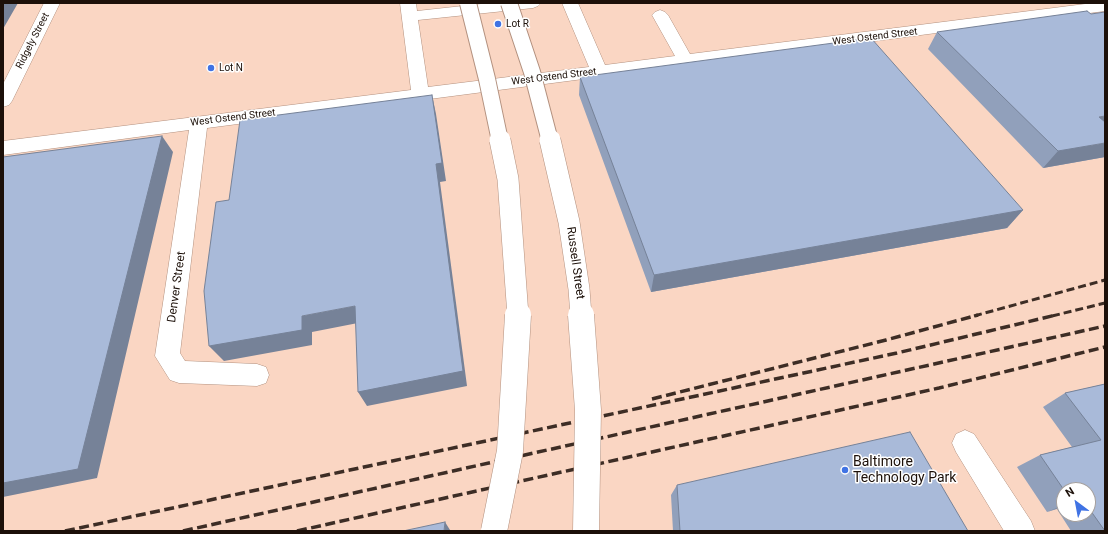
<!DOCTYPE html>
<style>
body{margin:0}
#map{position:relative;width:1108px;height:534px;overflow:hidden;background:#fad6c3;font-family:Roboto,sans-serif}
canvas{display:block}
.frame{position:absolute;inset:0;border:4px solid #1c1009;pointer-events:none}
.north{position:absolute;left:1056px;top:482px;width:40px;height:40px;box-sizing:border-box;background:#fff;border:1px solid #a49f9d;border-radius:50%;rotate:328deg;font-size:11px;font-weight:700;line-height:16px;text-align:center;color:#1c1009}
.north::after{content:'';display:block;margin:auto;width:14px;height:18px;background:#4073e4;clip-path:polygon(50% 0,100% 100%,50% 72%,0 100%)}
</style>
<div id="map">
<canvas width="1108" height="534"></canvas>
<div class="frame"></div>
<div class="north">N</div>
</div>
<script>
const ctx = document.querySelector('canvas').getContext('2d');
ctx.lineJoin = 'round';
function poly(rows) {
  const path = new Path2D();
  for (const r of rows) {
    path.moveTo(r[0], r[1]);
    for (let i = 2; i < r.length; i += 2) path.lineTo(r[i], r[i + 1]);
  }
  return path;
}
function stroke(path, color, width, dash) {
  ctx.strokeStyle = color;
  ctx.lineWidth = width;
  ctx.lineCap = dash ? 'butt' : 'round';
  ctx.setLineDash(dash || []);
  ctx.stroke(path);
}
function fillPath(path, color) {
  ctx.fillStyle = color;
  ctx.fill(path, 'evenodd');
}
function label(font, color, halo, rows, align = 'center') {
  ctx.font = font + ' Roboto,sans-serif';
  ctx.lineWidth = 3;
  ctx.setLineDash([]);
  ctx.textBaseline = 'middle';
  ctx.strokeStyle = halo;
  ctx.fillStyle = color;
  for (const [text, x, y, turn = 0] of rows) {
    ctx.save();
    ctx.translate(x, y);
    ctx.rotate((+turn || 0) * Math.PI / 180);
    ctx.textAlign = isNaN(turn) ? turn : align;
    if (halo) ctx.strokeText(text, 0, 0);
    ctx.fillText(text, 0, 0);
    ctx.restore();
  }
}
const minor = poly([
 [44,3,60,3,12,101,9,105,3,107,3,84,44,3],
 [400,3,416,3,417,11,490,3,541,3,538,6,533,8,418,20,428,87,589,67,562,3,578,3,605,65,675,56,652,15,655,12,660,10,665,12,668,15,690,54,1093,3,1105,3,1105,11,207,128,180,353,185,361,257,364,266,367,269,375,266,383,257,386,179,383,170,380,155,356,189,130,3,155,3,141,411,90,400,3],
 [965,430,974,434,1031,521,1035,531,1004,531,956,452,952,443,956,434,965,430]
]);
const railFar1 = poly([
 [974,316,1105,280],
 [1052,316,1105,303]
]);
const rail = poly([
 [652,399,886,340,978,315],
 [65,531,897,353,1056,315],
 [183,531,1105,326],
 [297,531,939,388,1105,347]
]);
const majorBridgeFar2 = poly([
 [468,3,487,79,500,141],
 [509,3,532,72,550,141]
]);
const majorBridgeFar1 = poly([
 [500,140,508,179,518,316],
 [550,140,569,222,579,289,581,316]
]);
const majorBridge = poly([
 [581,315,588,410,586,531],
 [494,531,510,451,518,315]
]);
const wall = poly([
 [937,32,1105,157,1043,168,928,49],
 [580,77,1023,210,1007,228,651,292,579,95],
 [1105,384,1105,531,1071,531,1057,509,1047,512,1017,467,1040,455,1072,447,1043,407,1065,393],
 [1064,490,1088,490,1088,514,1064,514],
 [677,485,968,531,673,531,671,495]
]);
const shadedWall = poly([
 [3,3,18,3,3,29],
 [432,95,436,114,446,181,440,182,467,386,367,406,358,392,436,164],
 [1105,116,1105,130,1099,117],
 [162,136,173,152,97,478,3,497,3,483],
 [1105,143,1105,157,1043,168,1058,151],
 [1023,210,1007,228,651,292,654,275],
 [355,306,363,322,312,332,312,345,224,361,209,346,302,316],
 [1064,505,1064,506,1047,512],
 [445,522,450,530,449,531,444,531]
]);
const building = poly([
 [1087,11,1091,14,1105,12,1105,116,1099,117,1105,122,1105,143,1058,151,937,32,1087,11],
 [871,38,1023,210,654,275,580,77,871,38],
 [432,95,442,163,436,164,463,371,358,392,355,306,302,316,302,330,209,346,204,291,216,202,229,200,240,120,432,95],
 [162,136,78,469,3,483,3,157,162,136],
 [1105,384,1105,531,1088,507,1088,490,1064,490,1040,455,1101,440,1065,393,1105,384],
 [910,432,968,531,680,531,677,485,910,432],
 [445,522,444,531,403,531,445,522]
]);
const markers = [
 [498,24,4,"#4073e4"],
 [211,68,4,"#4073e4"],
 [845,470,4,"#4073e4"]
];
const farPoinames = [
 ["Lot R",506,24],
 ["Lot N",219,68]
];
const farStreetnames = [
 ["West Ostend Street",875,37,-7],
 ["Ridgely Street",33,41,-63],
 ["West Ostend Street",554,77,-7],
 ["West Ostend Street",233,118,-7]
];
const streetNames = [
 ["Russell Street",575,263,82],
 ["Denver Street",177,287,-82]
];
const nearPoinames = [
 ["Baltimore",853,462],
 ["Technology Park",853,478]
];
stroke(minor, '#b3917f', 1);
fillPath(minor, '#fff');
stroke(railFar1, '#3d2d25', 3, [8, 4]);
stroke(rail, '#3d2d25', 3.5, [10, 4.5]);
stroke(majorBridgeFar2, '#b3917f', 18, []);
stroke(majorBridgeFar1, '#b3917f', 22, []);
stroke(majorBridge, '#b3917f', 27, []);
stroke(majorBridgeFar2, '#fff', 16);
stroke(majorBridgeFar1, '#fff', 21);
stroke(majorBridge, '#fff', 26);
fillPath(wall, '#91a0bb');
fillPath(shadedWall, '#768298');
fillPath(building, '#a9bad9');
stroke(building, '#768298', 1);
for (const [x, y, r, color] of markers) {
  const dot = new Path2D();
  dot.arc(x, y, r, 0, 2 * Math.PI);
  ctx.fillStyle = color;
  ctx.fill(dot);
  stroke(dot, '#fff', 1.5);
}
label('10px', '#1c1009', '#fff', farPoinames, 'left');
label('10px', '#1c1009', '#fff', farStreetnames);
label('12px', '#1c1009', '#fff', streetNames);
label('14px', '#1c1009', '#fff', nearPoinames, 'left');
</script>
